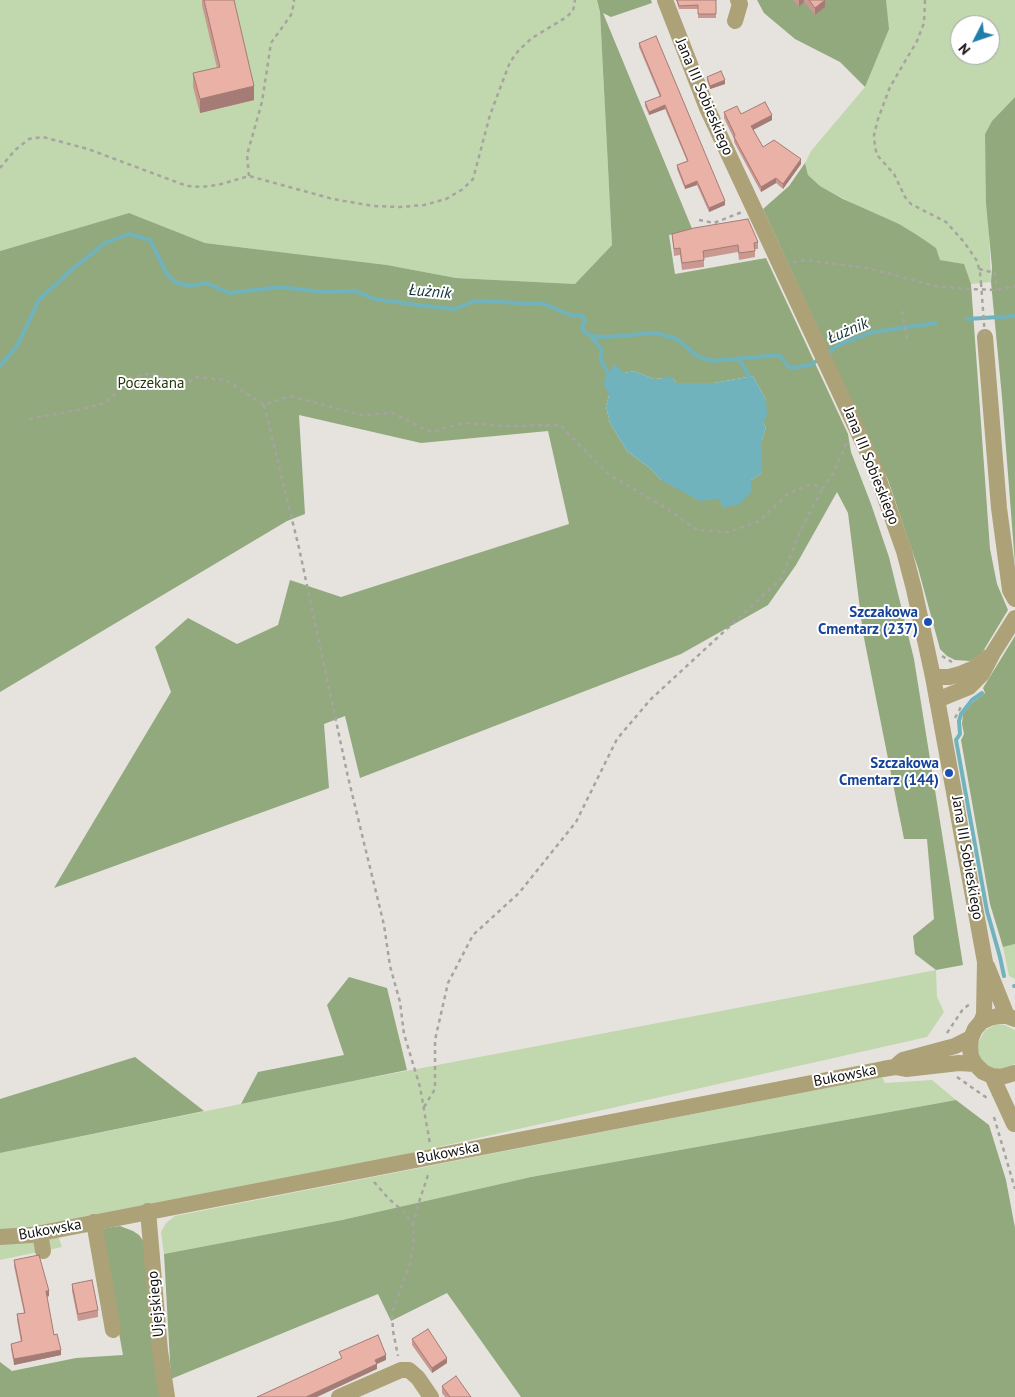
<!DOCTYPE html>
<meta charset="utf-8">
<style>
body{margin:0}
#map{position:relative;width:1015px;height:1397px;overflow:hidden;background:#e6e3de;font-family:"PT Sans",sans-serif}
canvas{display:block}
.north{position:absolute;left:950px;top:15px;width:50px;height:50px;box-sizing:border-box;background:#fff;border:1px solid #a0a09f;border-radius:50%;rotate:229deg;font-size:14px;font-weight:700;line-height:20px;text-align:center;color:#121110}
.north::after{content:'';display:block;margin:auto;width:18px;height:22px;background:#207eab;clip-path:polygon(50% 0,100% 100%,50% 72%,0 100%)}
</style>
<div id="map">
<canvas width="1015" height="1397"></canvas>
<div class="north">N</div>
</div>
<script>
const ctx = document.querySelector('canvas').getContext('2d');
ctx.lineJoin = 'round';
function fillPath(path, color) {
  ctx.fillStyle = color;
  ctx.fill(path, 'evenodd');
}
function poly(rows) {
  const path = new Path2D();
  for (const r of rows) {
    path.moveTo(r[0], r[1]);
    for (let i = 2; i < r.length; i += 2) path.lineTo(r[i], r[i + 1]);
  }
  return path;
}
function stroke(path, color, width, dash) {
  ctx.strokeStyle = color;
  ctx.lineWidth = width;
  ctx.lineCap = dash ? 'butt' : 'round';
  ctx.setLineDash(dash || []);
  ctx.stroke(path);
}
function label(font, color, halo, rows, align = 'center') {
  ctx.font = font + ' "PT Sans",sans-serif';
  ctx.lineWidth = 4;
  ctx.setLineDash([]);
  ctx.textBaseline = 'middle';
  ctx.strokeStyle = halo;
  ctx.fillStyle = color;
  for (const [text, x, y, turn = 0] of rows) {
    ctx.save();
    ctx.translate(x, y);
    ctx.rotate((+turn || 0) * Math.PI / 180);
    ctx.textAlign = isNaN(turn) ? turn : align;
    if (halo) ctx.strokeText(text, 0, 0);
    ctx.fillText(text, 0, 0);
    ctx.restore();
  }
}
const green = poly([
 [0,0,597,0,600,12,612,245,575,284,456,278,387,265,205,243,129,213,0,251],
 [886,0,1015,0,1015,97,992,121,985,134,991,282,971,284,963,264,939,260,935,248,820,186,808,175,805,163,811,151,865,87,888,29],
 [960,25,990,25,990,55,960,55],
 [1015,944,1015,979,1009,976,1003,947],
 [936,970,937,997,944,1012,927,1037,345,1168,26,1229,0,1230,0,1153,364,1079],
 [998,1024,1005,1025,1015,1030,1015,1064,1007,1069,999,1070,992,1068,985,1064,980,1058,978,1050,978,1043,985,1030],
 [882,1077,885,1083,932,1080,956,1100,531,1177,342,1220,164,1254,161,1232,166,1223,175,1216],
 [58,1236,62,1247,0,1260,0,1244]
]);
const forest = poly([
 [597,0,651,0,652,3,611,17,603,13,693,231,669,235,675,274,766,258,848,434,851,452,871,504,889,557,914,659,963,965,936,970,915,954,913,936,934,919,927,839,904,839,863,633,848,513,837,492,796,565,768,605,681,654,360,778,345,716,324,724,329,788,54,888,171,692,155,647,188,618,237,644,278,625,290,580,341,597,569,524,548,431,421,443,299,415,305,514,287,521,0,692,0,251,129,213,205,243,387,265,456,278,575,284,612,245,600,12],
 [634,371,654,379,673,378,676,383,694,384,714,383,753,376,766,400,763,423,766,427,762,440,762,473,751,480,661,480,651,469,627,451,610,423,606,406,609,395,624,373],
 [757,0,886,0,889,29,865,87,840,62,795,39,764,13],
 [1015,97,1015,564,1002,397,991,282,992,267,986,203,985,134,992,121],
 [805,163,808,175,820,186,843,199,899,224,917,235,936,248,940,260,964,264,971,284,990,549,997,584,1008,610,982,653,970,661,955,660,947,656,940,649,918,568,888,480,763,209,789,186],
 [1015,636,1015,944,1003,947,990,904,961,740,964,734,962,724,963,714,973,702,985,693,983,688],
 [349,977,387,988,407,1070,241,1104,258,1072,344,1055,327,1005],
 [135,1057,204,1111,0,1153,0,1099],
 [956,1100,989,1125,1006,1180,1015,1228,1015,1397,521,1397,447,1293,391,1321,378,1294,171,1379,164,1254,342,1220,531,1177],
 [120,1226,133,1231,139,1235,144,1242,160,1397,0,1397,0,1362,12,1371,76,1358,123,1355,100,1229]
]);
const water = poly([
 [615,364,624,373,634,371,654,379,660,379,667,376,673,378,676,383,714,383,753,376,766,400,767,416,763,423,766,427,762,440,762,473,751,480,751,492,740,504,722,508,720,499,700,501,661,480,651,469,627,451,610,423,606,406,609,395,604,385,605,377]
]);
const stream = poly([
 [967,319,1015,316],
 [591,336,601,349,601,361,608,373],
 [826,354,840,344,873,332,936,323],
 [739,359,749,376],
 [0,366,17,346,39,300,70,271,105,243,129,234,150,240,167,274,175,282,189,286,206,283,229,293,280,287,323,292,356,291,374,299,417,305,454,309,475,301,544,304,573,316,582,315,585,321,582,327,584,332,592,336,606,337,656,333,677,339,697,356,713,361,779,355,790,368,811,365,819,359],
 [982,693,972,700,961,714,959,721,960,734,956,740,987,911,1000,957,1004,976],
 [1014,986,1015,986]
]);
const path = poly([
 [925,0,924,23,917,41,890,87,878,119,874,135,875,147,877,155,894,174,905,197,911,204,946,222,964,242,977,261,980,273,981,283],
 [0,168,15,150,29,139,43,137,88,149,187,186,202,187,218,185,249,176,333,199,373,206,400,207,424,205,446,199,463,189,473,179,490,115,510,62,519,50,532,38,565,18,573,11,575,0],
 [249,176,247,155,262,102,271,43,291,15,294,3,294,0],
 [699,220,714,223,742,212],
 [793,262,806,260,868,268,935,286,968,289,997,290,1015,286],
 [979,269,995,273,997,290],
 [902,311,907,338],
 [264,405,299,548,348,777,384,925,390,966,400,1002,404,1034,420,1087,430,1144],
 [29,419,83,409,105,403,131,378,152,373,184,386,196,377,226,380,264,405,290,396,362,415,392,413,431,432,464,423,506,426,560,425,608,474,666,508,697,530,729,532,759,521,788,494,811,484,823,488,833,474,847,442],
 [942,656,952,662],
 [955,718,962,705],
 [947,1033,963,1009,970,1004],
 [957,1077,987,1098],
 [424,1107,435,1089,435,1040,448,983,473,935,519,893,576,822,617,739,651,699,782,578,800,531,823,488],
 [994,1117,1015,1189],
 [374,1182,389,1199,404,1212,413,1225,414,1236,411,1261,392,1312,393,1331,398,1356],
 [413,1225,418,1205,429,1172]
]);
const minor = poly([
 [665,0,707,108,874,466,904,551,914,589,933,677,985,962,984,1015,981,1022],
 [735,21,740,4,738,0],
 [985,337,999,508,1010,590,1015,599],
 [933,677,949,677,960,674,974,668,988,657],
 [937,700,969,687,982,674,993,653,1015,618],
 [987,966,1007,1016],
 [1015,1019,1007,1016,998,1016,990,1018,981,1022,975,1029,971,1038,970,1047,971,1056,975,1064,983,1072,992,1076,1001,1077,1015,1073],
 [898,1064,903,1060,955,1046,971,1038],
 [992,1076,1014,1124],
 [148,1211,160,1351,167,1397],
 [94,1222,113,1330],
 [40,1233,43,1251],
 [0,1237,31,1235,883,1069,895,1067,906,1069,959,1063,975,1064],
 [339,1397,401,1370,409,1370,418,1378,431,1397]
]);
const pathBridge = poly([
 [981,283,985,337]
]);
const wall = poly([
 [202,0,234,0,254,100,200,113,193,87,193,73,217,68,202,5],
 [676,0,716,0,716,18,698,18,698,9,679,9],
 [793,0,825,0,825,7,815,15,804,2,799,7],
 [639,43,725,205,709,212,697,185,685,189,677,169,677,165,687,161,665,109,649,115,645,106,645,102,660,97,639,47],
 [707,77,725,84,710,89,707,80],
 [724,112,741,114,772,120,753,130,763,147,801,164,783,189,776,183,761,192,734,142,734,139,724,118],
 [672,234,758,242,758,249,755,249,755,257,739,260,738,252,704,258,704,267,682,270,680,255,674,256],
 [14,1260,49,1296,47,1297,54,1335,61,1355,14,1365,11,1349,11,1344,21,1342,17,1320,17,1314,24,1313,14,1266],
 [72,1284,98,1310,98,1317,78,1321,72,1291],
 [412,1339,447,1363,432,1373,412,1345],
 [442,1386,471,1397,445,1397,442,1393]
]);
const shadedWall = poly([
 [799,0,804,0,804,2,799,7],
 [825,0,825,7,815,15,815,8],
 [725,80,725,84,710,89,710,86],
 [254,86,254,100,200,113,200,99],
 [665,105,665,109,649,115,649,112],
 [772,115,772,120,751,131,751,126],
 [801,159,801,164,783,189,783,184],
 [776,178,776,183,761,192,761,187],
 [697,181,697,185,685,189,685,186],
 [725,201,725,205,709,212,709,208],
 [46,1291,49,1291,49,1296,46,1297],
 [61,1350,61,1355,14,1365,14,1359],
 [386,1355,386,1360,377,1364,377,1369,317,1397,306,1397,375,1360],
 [447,1358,447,1363,432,1373,432,1368]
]);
const building = poly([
 [204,0,234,0,254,86,200,99,193,73,220,67,204,0],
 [677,0,716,0,716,14,698,14,698,5,679,6,677,0],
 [809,0,825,0,815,8,809,0],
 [656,36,725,201,709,208,697,181,685,186,677,165,688,161,665,105,649,112,645,102,661,96,639,43,656,36],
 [721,71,725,80,710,86,707,77,721,71],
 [765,102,772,115,751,126,763,147,774,140,801,159,783,184,776,178,761,187,734,137,735,135,724,112,737,106,741,114,765,102],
 [748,219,758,242,754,243,755,251,739,253,738,245,703,251,704,260,682,263,680,248,674,249,672,234,694,228,748,219],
 [39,1255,49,1291,46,1291,54,1335,57,1334,61,1350,14,1359,11,1344,22,1341,17,1314,25,1313,14,1260,39,1255],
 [92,1280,98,1310,78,1314,72,1284,92,1280],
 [428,1329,447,1358,432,1368,412,1339,428,1329],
 [378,1335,386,1355,375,1360,377,1364,306,1397,257,1397,342,1358,339,1352,378,1335],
 [456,1376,471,1397,450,1397,442,1386,456,1376]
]);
const markers = [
 [928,622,5,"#1a4fb4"],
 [949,773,5,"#1a4fb4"]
];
const streetNames = [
 ["Jana III Sobieskiego",704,97,67],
 ["Jana III Sobieskiego",871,466,68],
 ["Jana III Sobieskiego",967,858,80],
 ["Bukowska",845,1076,-11],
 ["Bukowska",448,1153,-11],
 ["Bukowska",50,1230,-10],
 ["Ujejskiego",156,1304,-95]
];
const parkNames = [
 ["Poczekana",151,384]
];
const transitNames = [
 ["Szczakowa",918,613],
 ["Cmentarz (237)",918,630],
 ["Szczakowa",939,764],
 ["Cmentarz (144)",939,781]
];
const waterNames = [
 ["Łużnik",430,292,5],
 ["Łużnik",848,331,-23]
];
fillPath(green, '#c1d7ae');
fillPath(forest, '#91a97c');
fillPath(water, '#71b3bc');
stroke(stream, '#71b3bc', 4);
stroke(path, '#a6a4a0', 2.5, [4, 4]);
stroke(minor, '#ada178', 16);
stroke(pathBridge, '#a6a4a0', 2.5, [4, 4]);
fillPath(wall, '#c99890');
fillPath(shadedWall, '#a47c75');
fillPath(building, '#eab1a7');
stroke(building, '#a47c75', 1);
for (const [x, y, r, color] of markers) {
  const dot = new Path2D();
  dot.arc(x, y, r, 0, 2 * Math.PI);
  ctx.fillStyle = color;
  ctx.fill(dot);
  stroke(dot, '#fff', 2);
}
label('15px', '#121110', '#fff', streetNames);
label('15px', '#233906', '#fff', parkNames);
label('bold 15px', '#164399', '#fff', transitNames, 'right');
label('italic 16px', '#0f3135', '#fff', waterNames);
</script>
